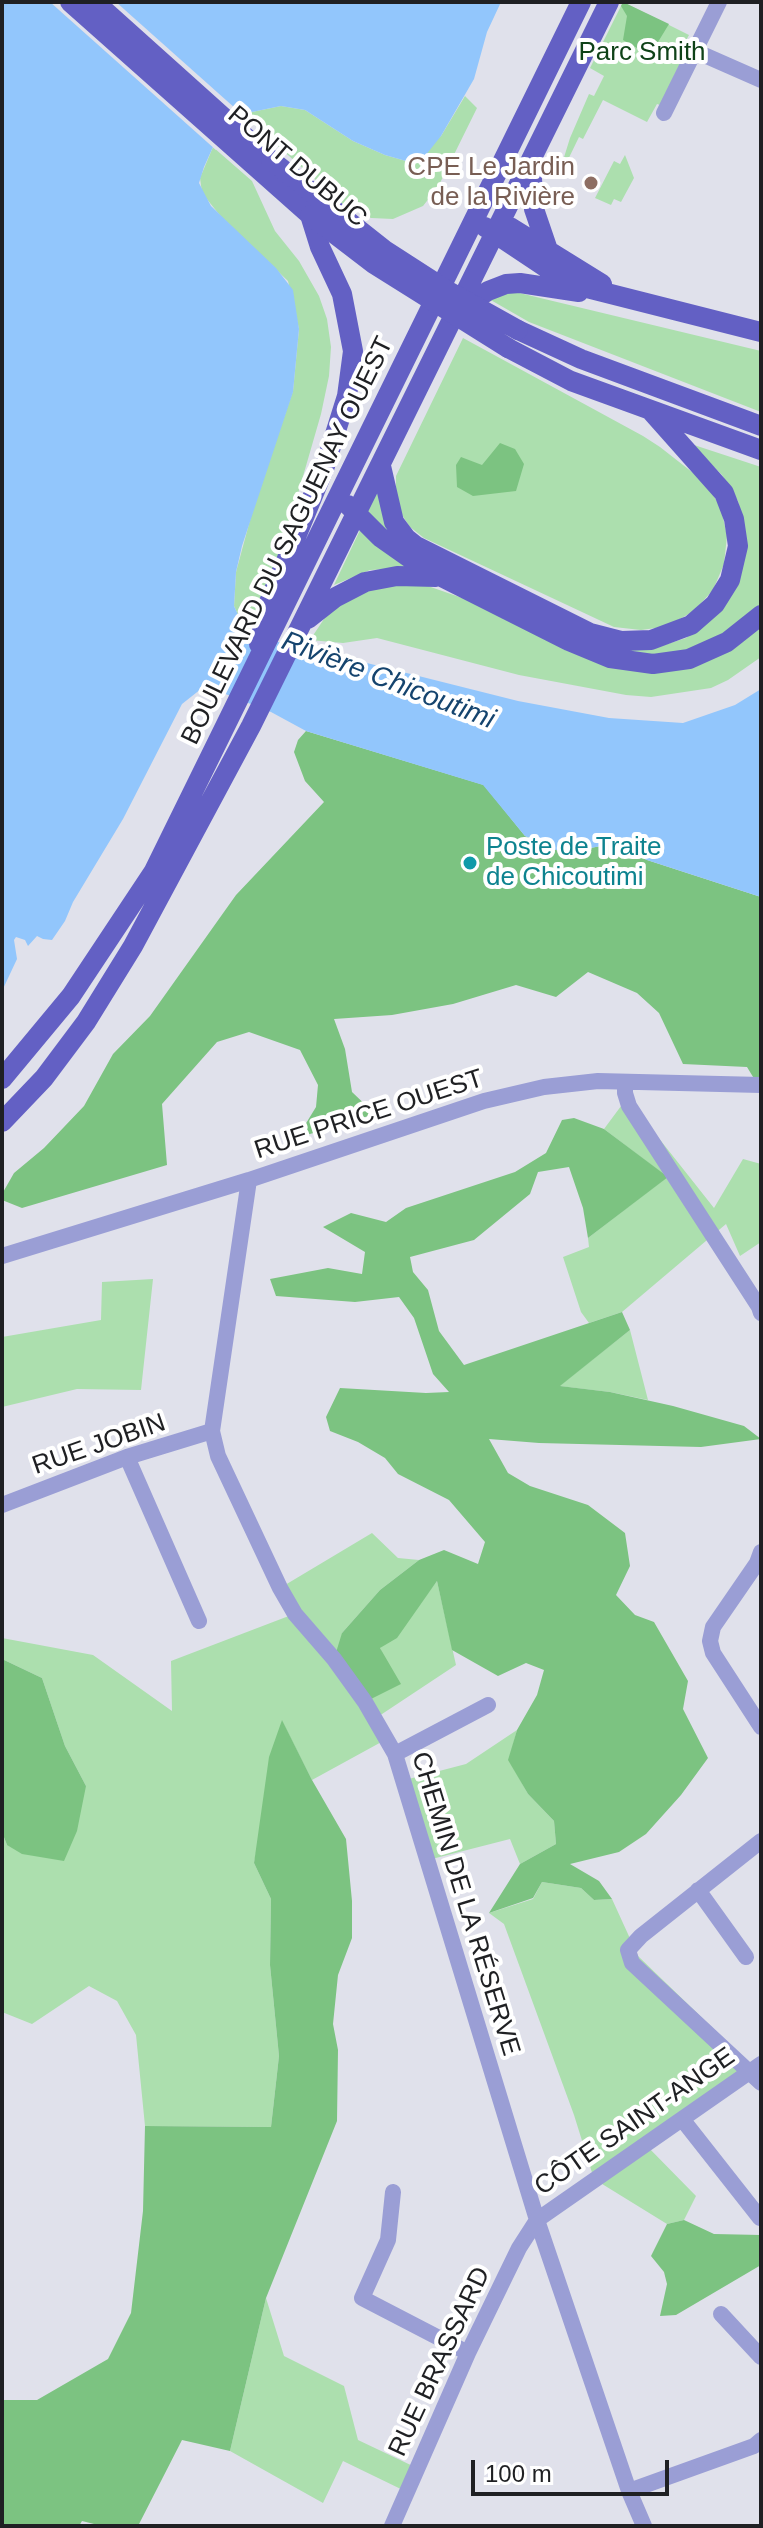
<!DOCTYPE html>
<meta charset="utf-8">
<style>
body{margin:0}
#map{position:relative;width:763px;height:2528px;overflow:hidden;background:#e0e1eb;font-family:Helvetica,sans-serif}
canvas{display:block}
.frame{position:absolute;inset:0;border:4px solid #1f2023;pointer-events:none}
.scale{position:absolute;left:471px;top:2460px;width:198px;height:36px;box-sizing:border-box;border:4px solid #1f2023;border-top:0;padding-left:10px;font-size:24px;line-height:28px;white-space:nowrap;color:#1f2023;-webkit-text-stroke:6px #fff;paint-order:stroke}
</style>
<div id="map">
<canvas width="763" height="2528"></canvas>
<div class="frame"></div>
<div class="scale">100 m</div>
</div>
<script>
const ctx = document.querySelector('canvas').getContext('2d');
ctx.lineJoin = 'round';
function fillPath(path, color) {
  ctx.fillStyle = color;
  ctx.fill(path, 'evenodd');
}
function poly(rows) {
  const path = new Path2D();
  for (const r of rows) {
    path.moveTo(r[0], r[1]);
    for (let i = 2; i < r.length; i += 2) path.lineTo(r[i], r[i + 1]);
  }
  return path;
}
function stroke(path, color, width, dash) {
  ctx.strokeStyle = color;
  ctx.lineWidth = width;
  ctx.lineCap = dash ? 'butt' : 'round';
  ctx.setLineDash(dash || []);
  ctx.stroke(path);
}
function label(font, color, halo, rows, align = 'center') {
  ctx.font = font + ' Helvetica,sans-serif';
  ctx.lineWidth = 8;
  ctx.setLineDash([]);
  ctx.textBaseline = 'middle';
  ctx.strokeStyle = halo;
  ctx.fillStyle = color;
  for (const [text, x, y, turn = 0] of rows) {
    ctx.save();
    ctx.translate(x, y);
    ctx.rotate((+turn || 0) * Math.PI / 180);
    ctx.textAlign = isNaN(turn) ? turn : align;
    if (halo) ctx.strokeText(text, 0, 0);
    ctx.fillText(text, 0, 0);
    ctx.restore();
  }
}
const green = poly([
 [623,2,689,35,681,50,683,58,660,105,657,104,647,122,603,100,583,139,579,137,564,168,561,167,570,138,589,94,594,96,604,76,590,68],
 [465,96,477,108,438,187,423,206,393,219,371,218,345,206,242,114,281,106,305,110,353,141,385,155,406,161,441,136],
 [213,147,252,181,275,231,299,261,319,296,327,319,331,347,329,376,321,414,284,542,249,630,239,617,234,606,236,572,256,498,293,391,299,329,288,281,222,218,202,193,200,178],
 [625,155,634,178,621,202,614,199,611,205,595,198,614,161,620,164],
 [507,290,761,351,761,412,529,322,489,299],
 [463,338,643,436,660,447,706,483,721,508,727,536,724,564,713,590,694,611,671,624,656,628,641,630,614,627,424,538,410,527,400,512,396,494,396,476],
 [691,444,761,467,761,606,729,634,683,653,641,657,615,653,580,639,413,555,366,513,376,493,381,496,382,508,394,532,418,553,593,640,618,647,655,648,686,638,711,620,735,586,742,560,744,529,738,501,722,475],
 [360,530,407,568,370,570,334,585],
 [425,585,468,600,630,670,761,625,761,657,728,680,711,688,651,697,626,695,519,675,377,638,343,643,310,640,328,613,373,586],
 [627,1098,714,1208,743,1159,761,1164,761,1242,740,1256,726,1224,622,1312,589,1323,581,1312,563,1257,589,1247,588,1238,667,1177,604,1129],
 [153,1279,141,1390,77,1389,2,1407,2,1337,101,1320,102,1282],
 [630,1330,648,1400,610,1392,559,1386],
 [372,1533,398,1558,419,1560,380,1590,342,1633,385,1660,380,1648,422,1601,437,1581,456,1665,376,1718,385,1740,312,1780,282,1721,254,1863,271,1899,270,1965,279,2056,271,2127,145,2126,136,2035,117,2001,89,1986,32,2024,2,2012,2,1832,7,1845,86,1786,65,1746,42,1678,2,1659,2,1638,93,1655,172,1711,171,1661,294,1614,280,1588],
 [517,1730,509,1760,528,1794,554,1821,556,1844,520,1864,510,1839,428,1860,401,1781,466,1764],
 [542,1882,581,1888,594,1900,612,1899,638,1956,751,2065,644,2143,696,2196,684,2220,667,2224,594,2179,574,2115,504,1924,489,1913,533,1899],
 [266,2298,284,2356,344,2386,358,2440,417,2468,407,2492,343,2461,323,2503,230,2451]
]);
const forest = poly([
 [623,2,669,24,658,42,644,52,623,40,627,16,621,6],
 [500,443,515,449,524,464,516,491,473,496,457,487,456,465,461,457,482,465],
 [306,731,484,785,525,836,563,853,612,844,647,860,761,897,761,1090,747,1067,683,1064,659,1013,637,993,588,972,556,997,516,985,453,1004,392,1015,334,1019,345,1049,352,1092,375,1114,297,1138,316,1107,318,1085,300,1050,249,1032,217,1042,162,1104,167,1165,22,1208,2,1200,2,1194,14,1173,44,1148,84,1106,113,1054,150,1016,236,895,324,802,305,781,294,752,298,740],
 [574,1118,604,1129,668,1177,588,1238,583,1208,569,1167,538,1172,530,1194,474,1240,410,1257,413,1272,428,1290,439,1331,464,1365,622,1312,630,1330,560,1386,610,1392,673,1406,744,1426,761,1439,701,1447,539,1443,489,1439,508,1473,530,1486,588,1505,625,1533,630,1566,616,1595,635,1615,654,1622,688,1681,683,1709,708,1758,681,1795,646,1834,619,1852,570,1864,599,1881,612,1899,594,1900,581,1888,542,1882,533,1898,489,1913,520,1864,556,1844,554,1821,528,1794,508,1760,517,1730,537,1695,544,1670,526,1663,498,1676,452,1650,437,1581,397,1638,380,1648,401,1684,365,1702,334,1659,342,1633,380,1590,419,1560,444,1550,478,1564,485,1542,449,1500,398,1474,385,1458,358,1442,330,1431,326,1417,340,1388,426,1393,449,1392,433,1374,414,1318,399,1297,355,1302,276,1296,270,1279,328,1268,362,1274,365,1252,323,1227,351,1213,386,1222,406,1208,515,1172,546,1153,562,1120],
 [2,1659,42,1678,65,1746,86,1786,77,1831,64,1861,22,1854,7,1845,2,1832],
 [282,1720,312,1780,346,1839,352,1901,352,1938,338,1975,333,2024,338,2050,337,2121,266,2298,230,2451,182,2440,138,2526,102,2526,82,2521,79,2526,2,2526,2,2400,37,2400,108,2359,131,2313,143,2211,145,2126,271,2127,279,2056,270,1965,271,1899,254,1863,269,1757],
 [684,2220,714,2234,761,2235,761,2265,676,2315,660,2316,667,2284,664,2272,651,2256,667,2224]
]);
const water = poly([
 [2,2,501,2,487,32,474,79,441,136,425,156,406,161,385,155,353,141,305,110,281,106,242,114,213,147,204,167,199,183,211,206,276,268,293,290,299,329,293,392,242,546,236,572,234,606,239,617,249,630,303,652,347,658,518,701,609,718,683,723,735,705,761,689,761,897,647,860,612,844,563,853,525,836,483,785,306,731,271,712,223,693,201,689,182,704,123,819,73,902,65,921,52,940,43,939,37,936,28,946,25,940,16,937,14,940,17,959,2,991]
]);
const pier = poly([
 [50,2,116,2,245,117,216,150]
]);
const minor = poly([
 [695,51,761,80],
 [664,113,719,2],
 [625,1082,625,1093,629,1106,759,1307,761,1313],
 [249,1180,212,1431,218,1456,280,1588,295,1614,334,1659,365,1702,395,1754,537,2220,629,2491,644,2526],
 [2,1256,249,1180,484,1101,544,1087,598,1081,761,1085],
 [127,1457,199,1621],
 [2,1505,127,1457,212,1431],
 [761,1552,757,1563,713,1627,710,1641,713,1653,761,1727],
 [395,1754,488,1705],
 [761,1841,641,1936,628,1950,632,1963,761,2083],
 [698,1890,746,1957],
 [682,2119,760,2218],
 [393,2192,388,2240,362,2298,468,2353],
 [721,2314,761,2357],
 [629,2491,754,2446,761,2440],
 [392,2526,468,2353,519,2248,537,2220,761,2064]
]);
const major = poly([
 [70,2,310,215,320,247,342,294,353,351,347,396,324,469,267,607,259,644],
 [95,2,271,160],
 [531,164,534,209,548,250],
 [485,227,551,271,587,288,761,332],
 [510,227,602,284],
 [459,310,488,291,506,284,520,283,579,292],
 [518,330,581,359,761,426],
 [508,348,571,381,761,450],
 [381,466,394,522,406,538,416,546,590,633,621,641,651,640,691,625,715,604,730,580,738,546,734,519,724,493,652,412],
 [348,505,380,537,424,568,569,641,610,658,653,664,689,659,727,642,761,615],
 [308,619,336,597,365,582,397,576,436,577],
 [2,1079,71,996,154,871,581,2],
 [2,1122,44,1078,86,1022,133,946,251,726,609,2]
]);
const majorBridge = poly([
 [271,160,386,251,448,291,518,330],
 [310,215,374,264,508,348]
]);
const markers = [
 [591,183,8,"#8d6e63"],
 [470,863,8,"#0f9aa8"]
];
const parkNames = [
 ["Parc Smith",642,53]
];
const streetNames = [
 ["PONT DUBUC",297,167,40],
 ["BOULEVARD DU SAGUENAY OUEST",288,541,-64],
 ["RUE PRICE OUEST",369,1115,-18],
 ["RUE JOBIN",99,1445,-19],
 ["CHEMIN DE LA RÉSERVE",465,1904,73],
 ["CÔTE SAINT-ANGE",635,2122,-35],
 ["RUE BRASSARD",440,2362,-65]
];
const educationNames = [
 ["CPE Le Jardin",575,168],
 ["de la Rivière",575,198]
];
const cultureNames = [
 ["Poste de Traite",486,848],
 ["de Chicoutimi",486,878]
];
const waterNames = [
 ["Rivière Chicoutimi",388,681,21]
];
fillPath(green, '#acdfae');
fillPath(forest, '#7cc381');
fillPath(water, '#92c6fc');
fillPath(pier, '#e0e1eb');
stroke(minor, '#9a9ed5', 16);
stroke(major, '#6360c4', 20);
stroke(majorBridge, '#6360c4', 20);
for (const [x, y, r, color] of markers) {
  const dot = new Path2D();
  dot.arc(x, y, r, 0, 2 * Math.PI);
  ctx.fillStyle = color;
  ctx.fill(dot);
  stroke(dot, '#fff', 3);
}
label('26px', '#0f4218', '#fff', parkNames);
label('26px', '#1f2023', '#fff', streetNames);
label('26px', '#785e54', '#fff', educationNames, 'right');
label('26px', '#0d838f', '#fff', cultureNames, 'left');
label('italic 28px', '#15446e', '#fff', waterNames);
</script>
